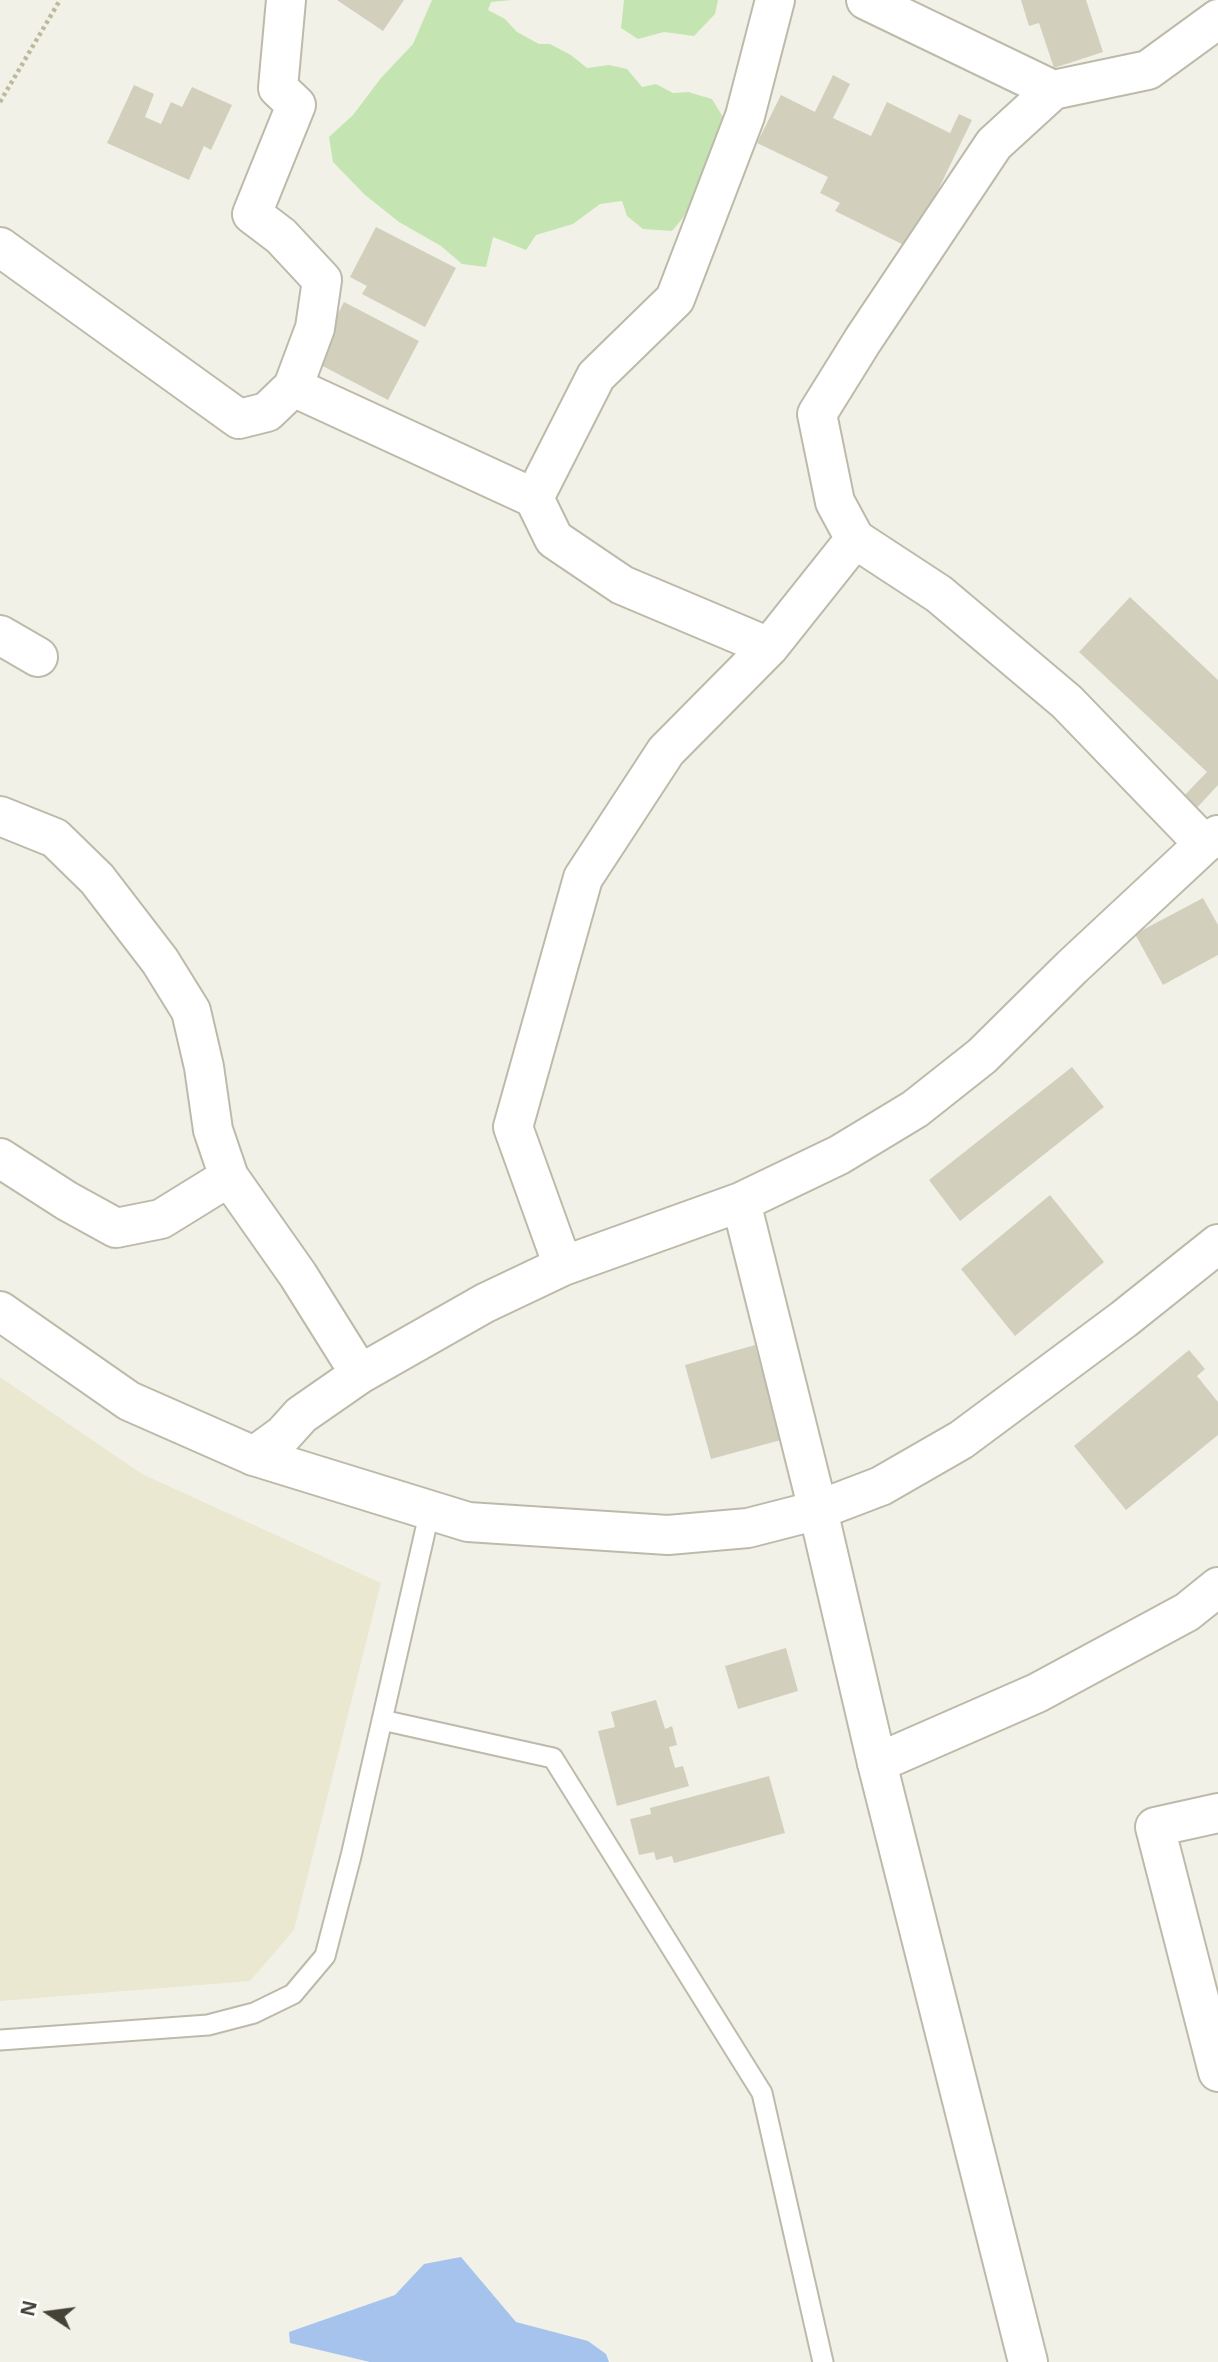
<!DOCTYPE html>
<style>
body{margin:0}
#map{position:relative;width:1218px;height:2362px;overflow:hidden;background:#f2f1e7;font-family:"Open Sans",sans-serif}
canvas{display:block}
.north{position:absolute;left:14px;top:2278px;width:70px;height:70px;-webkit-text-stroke:5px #fff;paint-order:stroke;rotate:283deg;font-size:19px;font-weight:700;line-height:28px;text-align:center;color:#454236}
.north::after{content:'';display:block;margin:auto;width:24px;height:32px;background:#454236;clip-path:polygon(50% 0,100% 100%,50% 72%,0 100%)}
</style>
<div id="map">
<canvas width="1218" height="2362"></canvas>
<div class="north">N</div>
</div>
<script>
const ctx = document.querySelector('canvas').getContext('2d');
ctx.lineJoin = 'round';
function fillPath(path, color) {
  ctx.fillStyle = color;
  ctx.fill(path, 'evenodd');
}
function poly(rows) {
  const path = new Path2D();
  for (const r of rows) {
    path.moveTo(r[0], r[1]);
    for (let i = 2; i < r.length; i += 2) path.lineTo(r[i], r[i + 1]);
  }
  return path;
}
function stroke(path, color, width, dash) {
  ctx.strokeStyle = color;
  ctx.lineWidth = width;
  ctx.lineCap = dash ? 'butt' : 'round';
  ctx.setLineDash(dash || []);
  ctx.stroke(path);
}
const education = poly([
 [0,1377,142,1474,381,1583,294,1930,250,1981,0,2001]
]);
const green = poly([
 [432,0,512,0,491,2,488,10,505,19,517,32,539,44,550,44,571,55,587,68,609,65,627,69,642,87,656,84,673,93,688,92,712,99,726,122,697,195,682,219,672,231,643,229,627,216,622,201,600,204,573,224,536,235,526,250,493,237,486,267,462,264,441,246,399,222,365,195,333,162,329,137,353,115,381,78,413,44],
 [624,0,718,0,715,14,694,36,664,32,638,39,621,28]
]);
const water = poly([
 [461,2257,516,2322,588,2341,606,2354,609,2362,370,2362,290,2343,289,2332,395,2295,424,2264]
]);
const building = poly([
 [337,0,404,0,383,31],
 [1021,0,1086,0,1103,52,1054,68,1039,23,1029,26],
 [833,75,850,84,833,118,871,136,887,102,950,133,959,114,972,120,910,248,835,211,840,203,820,193,828,177,757,143,781,95,815,112],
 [134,85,154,94,145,117,161,124,171,102,182,107,192,87,232,105,211,150,204,146,189,180,107,143],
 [376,227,456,268,425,327,362,294,367,286,350,277],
 [344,302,419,341,388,400,313,361],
 [1130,597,1218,680,1218,785,1194,811,1181,799,1207,772,1079,652],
 [1203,898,1218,925,1218,955,1163,985,1135,934],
 [1072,1067,1104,1107,960,1221,929,1180],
 [1050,1195,1104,1262,1015,1336,961,1269],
 [755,1345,781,1440,711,1459,685,1365],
 [1189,1350,1205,1369,1197,1376,1218,1402,1218,1435,1126,1510,1074,1446],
 [786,1648,798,1691,738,1709,725,1666],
 [656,1700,665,1729,672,1726,677,1745,669,1747,675,1768,683,1766,689,1786,617,1806,598,1731,615,1727,611,1712],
 [769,1776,785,1833,674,1863,672,1856,656,1860,654,1852,639,1855,630,1819,651,1814,650,1808]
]);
const path = poly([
 [0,102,60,0]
]);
const service = poly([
 [382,1720,553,1758,762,2093,823,2362],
 [0,2040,208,2025,254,2013,293,1994,325,1956,351,1856,430,1510]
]);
const minor = poly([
 [866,0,1053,90],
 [0,247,239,419,267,412,293,387,315,328,322,280,281,236,252,214,296,105,278,88,286,0],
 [293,387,534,498,554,539,622,585,769,647],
 [534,498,596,376,675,299,745,116,775,0],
 [0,635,38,657],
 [0,816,55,838,97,879,160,961,191,1011,204,1067,213,1130,229,1177,298,1275,360,1374,301,1415,283,1435,254,1456],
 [1204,844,1067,702,939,594,855,539,835,502,817,414,863,340,994,144,1053,90,1148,70,1218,19],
 [0,1158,67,1201,116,1228,161,1219,229,1177],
 [741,1202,818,1510],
 [563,1266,513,1127,583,878,666,751,769,647,855,539],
 [360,1374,485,1303,563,1266,741,1202,839,1155,915,1109,982,1056,1072,967,1204,844,1218,835],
 [877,1763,1037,1693,1187,1612,1218,1587],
 [1218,1813,1155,1827,1218,2072]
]);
const tertiary = poly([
 [0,1311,129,1401,254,1456,468,1522,668,1535,748,1528,818,1510,881,1486,961,1440,1124,1319,1218,1244],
 [818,1510,877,1763,1028,2362]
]);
fillPath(education, '#ebe8d1');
fillPath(green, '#c4e5b1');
fillPath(water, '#a5c3ed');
fillPath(building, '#d3cfbd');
stroke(service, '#bdbaaa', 23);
stroke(minor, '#bdbaaa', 42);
stroke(tertiary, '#bdbaaa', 42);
stroke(path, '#beb89c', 4.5, [3.5, 3.5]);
stroke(service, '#fff', 19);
stroke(minor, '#fff', 38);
stroke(tertiary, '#fff', 38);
</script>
